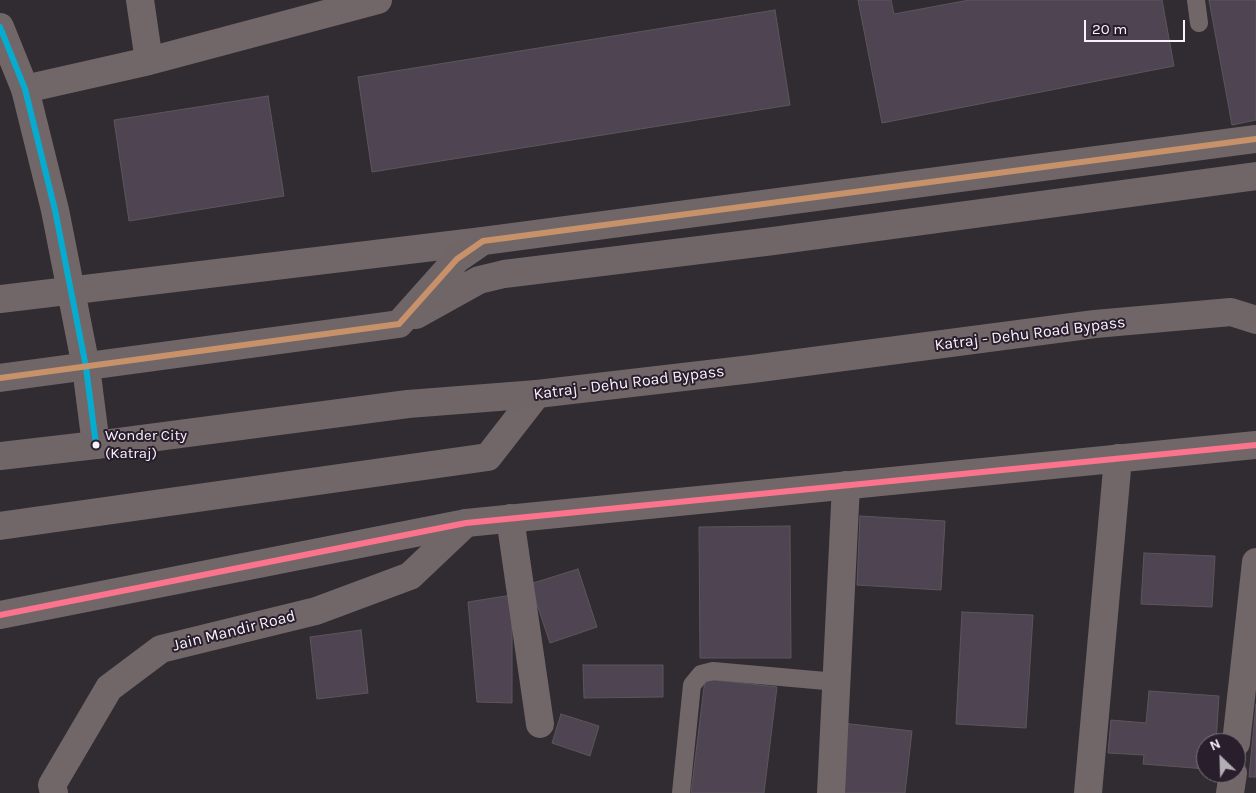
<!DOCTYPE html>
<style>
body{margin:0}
#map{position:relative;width:1256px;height:793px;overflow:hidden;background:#312c32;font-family:Karla,sans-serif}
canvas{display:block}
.north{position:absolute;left:1196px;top:733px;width:50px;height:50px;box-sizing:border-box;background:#281e2c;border:1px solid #7c737f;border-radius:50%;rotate:336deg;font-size:14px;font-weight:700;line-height:20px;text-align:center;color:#f9f2fc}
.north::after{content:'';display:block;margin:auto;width:18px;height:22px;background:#b3adb5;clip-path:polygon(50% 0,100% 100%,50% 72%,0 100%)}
.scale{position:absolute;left:1084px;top:20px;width:101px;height:22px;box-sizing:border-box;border:2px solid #f9f2fc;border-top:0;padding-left:6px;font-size:15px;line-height:18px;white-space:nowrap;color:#f9f2fc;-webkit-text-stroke:4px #281e2c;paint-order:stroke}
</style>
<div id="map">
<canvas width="1256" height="793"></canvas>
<div class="north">N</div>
<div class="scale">20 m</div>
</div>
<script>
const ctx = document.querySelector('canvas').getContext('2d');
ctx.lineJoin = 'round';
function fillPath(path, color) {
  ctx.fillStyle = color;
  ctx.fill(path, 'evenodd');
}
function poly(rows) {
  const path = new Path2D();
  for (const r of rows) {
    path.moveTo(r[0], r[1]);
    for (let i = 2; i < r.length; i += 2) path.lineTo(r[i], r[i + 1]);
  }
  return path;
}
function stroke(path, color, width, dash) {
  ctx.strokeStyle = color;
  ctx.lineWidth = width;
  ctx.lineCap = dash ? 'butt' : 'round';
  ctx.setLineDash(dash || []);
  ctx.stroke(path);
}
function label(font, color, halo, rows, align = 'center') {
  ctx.font = font + ' Karla,sans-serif';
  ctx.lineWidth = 4;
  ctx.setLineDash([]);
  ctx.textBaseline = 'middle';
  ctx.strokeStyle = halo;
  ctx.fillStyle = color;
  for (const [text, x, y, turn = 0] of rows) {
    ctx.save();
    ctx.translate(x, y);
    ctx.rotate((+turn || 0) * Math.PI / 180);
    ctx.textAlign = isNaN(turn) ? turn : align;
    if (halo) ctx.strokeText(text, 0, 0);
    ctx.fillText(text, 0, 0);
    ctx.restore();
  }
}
const building = poly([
 [858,0,891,0,894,14,969,0,1162,0,1174,66,882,123,858,0],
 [1209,0,1256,0,1256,120,1232,125,1209,0],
 [775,10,790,105,372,172,358,77,775,10],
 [268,96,284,196,129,221,114,120,268,96],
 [860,516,945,521,941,590,857,585,860,516],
 [790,526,791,658,700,658,699,527,790,526],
 [1144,553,1215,556,1212,607,1141,604,1144,553],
 [578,569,597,627,550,643,530,584,578,569],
 [512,595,512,703,477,702,468,602,512,595],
 [962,612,1033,615,1026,728,956,724,962,612],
 [361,630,368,693,317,699,310,637,361,630],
 [583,665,663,665,663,697,584,698,583,665],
 [705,679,777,687,764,793,691,793,705,679],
 [1149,691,1219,696,1216,743,1206,743,1206,769,1143,764,1144,755,1108,753,1111,720,1146,723,1149,691],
 [1256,704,1256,777,1249,777,1256,704],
 [561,714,599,726,590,756,552,743,561,714],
 [842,723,912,731,905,793,835,793,842,723]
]);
const service = poly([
 [1196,0,1199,23],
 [681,793,692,685,701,674,713,671,837,682]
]);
const minor = poly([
 [140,0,149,61],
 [25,89,149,61,378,0],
 [0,299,483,241],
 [510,518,540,724],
 [0,526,488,457,537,394],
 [1236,743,1256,562],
 [54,793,52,785,109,688,161,649,316,611,410,576,466,523],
 [831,793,846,485],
 [1088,793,1118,458],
 [1230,793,1233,773]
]);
const tertiary = poly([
 [0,27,25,89,55,210,86,367,96,445],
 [0,615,466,523,1256,445]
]);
const trunk = poly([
 [416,315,479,280,504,274,773,241,1256,176],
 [0,378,399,324,457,259,483,241,1256,139],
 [0,456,96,445,408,404,537,394,752,369,1095,324,1231,312,1256,320]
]);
const bus1 = poly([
 [0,27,25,89,55,210,86,367,96,445]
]);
const bus2 = poly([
 [0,378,399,324,457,259,483,241,1256,139]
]);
const bus3 = poly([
 [0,615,466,523,1256,445]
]);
const markers = [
 [96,445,4.5,"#f9f2fc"]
];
const busNames = [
 ["Wonder City",105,436],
 ["(Katraj)",105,454]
];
const streetNames = [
 ["Katraj - Dehu Road Bypass",1030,334,-7],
 ["Katraj - Dehu Road Bypass",629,383,-7],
 ["Jain Mandir Road",234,631,-14]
];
fillPath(building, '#4f4552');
stroke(building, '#5b565c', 1);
stroke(service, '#716768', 18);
stroke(minor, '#716768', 28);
stroke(tertiary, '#716768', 28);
stroke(trunk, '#706668', 28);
stroke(bus1, '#06acd0', 6);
stroke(bus2, '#c7916a', 6);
stroke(bus3, '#fc738d', 6);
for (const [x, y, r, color] of markers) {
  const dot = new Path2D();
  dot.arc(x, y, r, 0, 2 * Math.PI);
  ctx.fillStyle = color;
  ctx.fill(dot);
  stroke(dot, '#281e2c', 2);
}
label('15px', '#f9f2fc', '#281e2c', busNames, 'left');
label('16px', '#f9f2fc', '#281e2c', streetNames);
</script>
